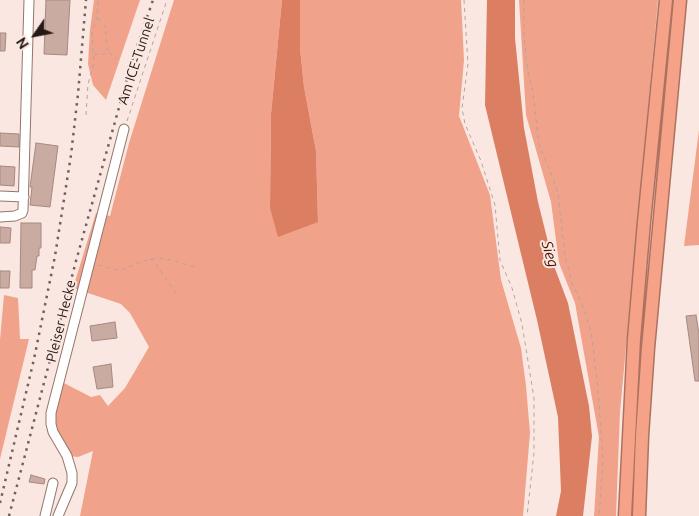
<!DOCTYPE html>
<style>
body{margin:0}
#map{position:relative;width:699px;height:516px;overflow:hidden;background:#fae7e1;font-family:Ubuntu,sans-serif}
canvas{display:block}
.north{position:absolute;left:10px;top:10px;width:50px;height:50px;-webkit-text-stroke:4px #fae7e1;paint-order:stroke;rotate:237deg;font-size:14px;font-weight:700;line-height:20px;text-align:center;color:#241915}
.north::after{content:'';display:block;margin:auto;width:18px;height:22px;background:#241915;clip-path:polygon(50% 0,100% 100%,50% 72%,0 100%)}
</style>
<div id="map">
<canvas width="699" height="516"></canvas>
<div class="north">N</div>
</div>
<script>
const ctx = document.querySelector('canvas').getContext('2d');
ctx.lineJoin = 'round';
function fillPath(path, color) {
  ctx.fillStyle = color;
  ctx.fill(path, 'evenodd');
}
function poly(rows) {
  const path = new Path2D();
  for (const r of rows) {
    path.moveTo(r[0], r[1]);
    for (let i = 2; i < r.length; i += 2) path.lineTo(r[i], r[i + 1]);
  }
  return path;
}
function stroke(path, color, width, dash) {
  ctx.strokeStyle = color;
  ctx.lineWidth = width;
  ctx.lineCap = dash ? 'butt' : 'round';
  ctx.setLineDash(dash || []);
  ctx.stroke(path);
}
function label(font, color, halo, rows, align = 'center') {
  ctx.font = font + ' Ubuntu,sans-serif';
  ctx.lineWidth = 4;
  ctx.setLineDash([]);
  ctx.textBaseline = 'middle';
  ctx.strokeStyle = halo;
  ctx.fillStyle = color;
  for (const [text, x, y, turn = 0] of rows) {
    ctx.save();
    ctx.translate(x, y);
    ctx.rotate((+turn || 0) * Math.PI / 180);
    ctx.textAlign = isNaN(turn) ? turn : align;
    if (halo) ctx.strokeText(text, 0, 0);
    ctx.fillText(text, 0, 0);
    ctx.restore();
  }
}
const green = poly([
 [94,0,140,0,106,100,93,85,88,64,90,30],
 [174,0,282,0,271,114,270,208,318,222,316,151,304,87,300,48,300,0,461,0,464,60,459,116,490,195,501,280,521,348,526,386,530,433,523,516,80,516,93,451,78,457,69,456,55,432,54,414,62,382,91,397,100,395,108,406,125,388,149,347,130,313,121,304,73,288,96,213,110,216,129,143],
 [519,0,658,0,620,412,616,516,594,516,599,437,575,303,559,263,551,202,526,115],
 [699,130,699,245,684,246],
 [4,295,18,298,20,339,29,339,0,459,0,340]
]);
const water = poly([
 [282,0,300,0,300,48,304,87,316,151,318,222,278,237,270,208,271,114],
 [487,0,515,0,515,38,524,128,538,202,554,266,568,303,589,406,592,436,583,516,556,516,561,491,558,417,537,320,485,105]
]);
const building = poly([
 [46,0,70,0,67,55,44,54,46,0],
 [0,33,6,33,5,51,0,51,0,33],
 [0,133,19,134,19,147,0,146,0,133],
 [36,143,58,146,50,207,30,205,32,187,30,187,36,143],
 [0,166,15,167,14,186,0,185,0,166],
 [21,223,41,223,41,248,39,248,39,256,37,256,35,270,32,270,32,288,20,288,21,223],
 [0,227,11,228,10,243,0,243,0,227],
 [0,271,10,271,9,288,0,288,0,271],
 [696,315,699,334,699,381,695,381,686,316,696,315],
 [115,322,117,338,92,341,90,326,115,322],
 [111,364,113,387,97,389,93,367,111,364],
 [31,475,45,479,44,484,29,482,31,475]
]);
const path = poly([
 [464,0,468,64,462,108,465,124,481,161,495,205,500,260,512,288,522,324,534,398,534,453,527,516],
 [524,0,524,36,527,66,533,93,539,145,553,178,558,194,565,256,572,283,583,306,591,331,598,389,603,461,599,516],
 [98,18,105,26,108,52],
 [94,54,100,55,108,52,117,59],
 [86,115,88,84,94,63,92,32,97,17,98,0],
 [127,121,167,0],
 [150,259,153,260,177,295],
 [98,265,117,270,124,269,142,261,157,258,171,260,195,267]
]);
const minor = poly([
 [0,196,24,197],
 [0,217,15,216,22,213,23,210,29,0],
 [45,516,53,483],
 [58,516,72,483,72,473,67,456,53,432,51,424,51,413,124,129]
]);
const highway = poly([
 [625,516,634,339,644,222,666,0],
 [639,516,642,436,648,348,680,0]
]);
const rail = poly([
 [0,503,34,359,55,256,71,155,78,94,86,0],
 [9,516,76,261,132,61,153,0]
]);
const streetNames = [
 ["Am ICE-Tunnel",136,61,-72],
 ["Pleiser Hecke",61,321,-76]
];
const waterNames = [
 ["Sieg",550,254,74]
];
fillPath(green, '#f1a28a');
fillPath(water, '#db7e61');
fillPath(building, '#c9aba1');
stroke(building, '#a68980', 1);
stroke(minor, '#93766d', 11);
stroke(highway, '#ac7260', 15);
stroke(path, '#b4a49f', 1, [4, 4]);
stroke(minor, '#fff', 9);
stroke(highway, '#f6a288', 12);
stroke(rail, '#6f615c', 2.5, [2.5, 5]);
label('14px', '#241915', '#fae7e1', streetNames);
label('italic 15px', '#4d1301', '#fae7e1', waterNames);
</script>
